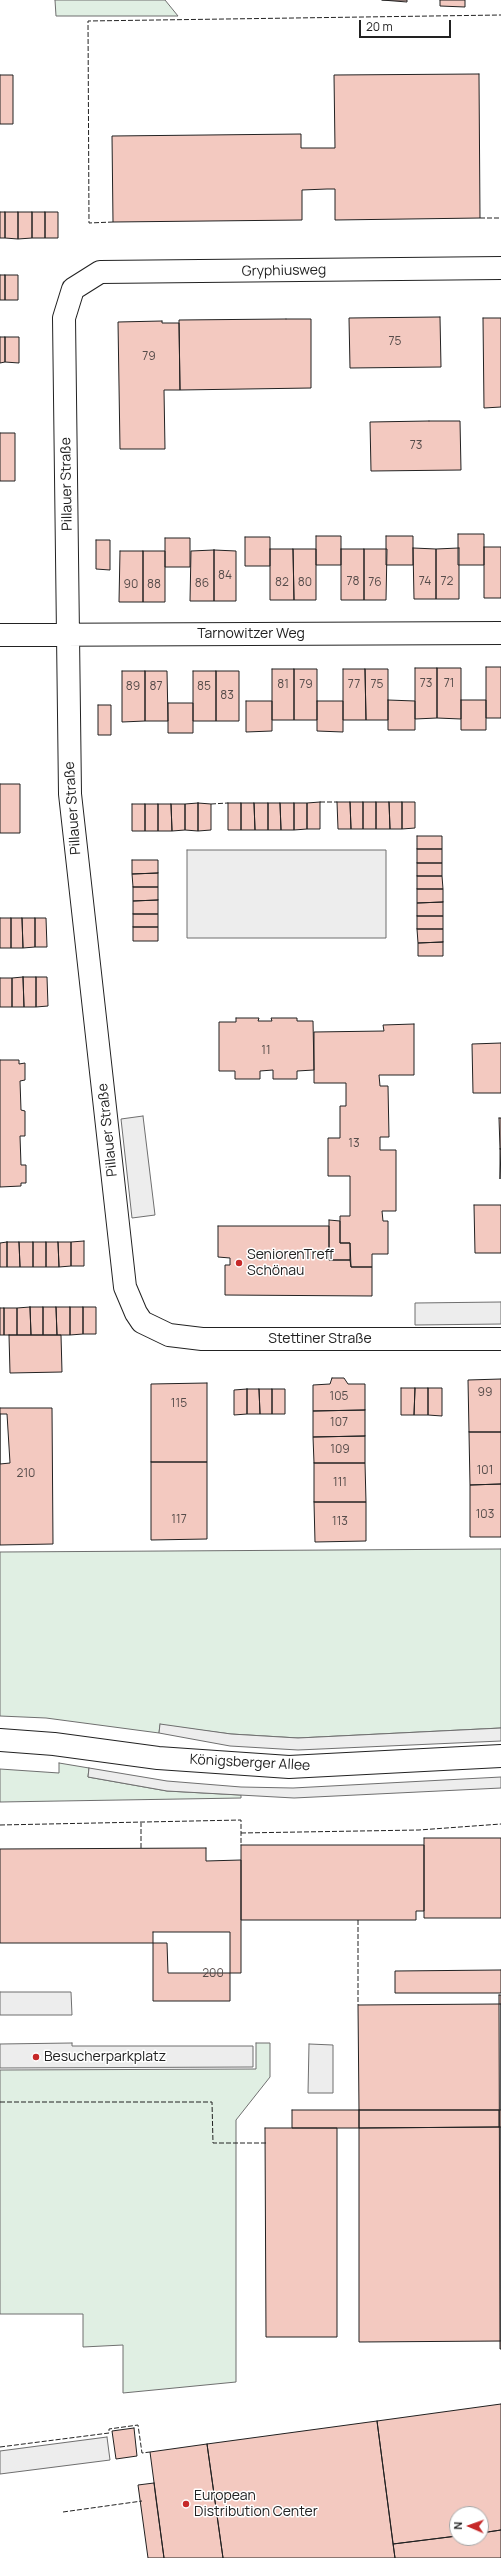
<!DOCTYPE html>
<meta charset="utf-8">
<style>
body{margin:0}
#map{position:relative;width:501px;height:2558px;overflow:hidden;background:#fff;font-family:Manrope,sans-serif}
canvas{display:block}
.north{position:absolute;left:449px;top:2506px;width:40px;height:40px;box-sizing:border-box;background:#fff;border:1px solid #a7a7a7;border-radius:50%;rotate:272deg;font-size:11px;font-weight:700;line-height:16px;text-align:center;color:#222}
.north::after{content:'';display:block;margin:auto;width:14px;height:18px;background:#c62828;clip-path:polygon(50% 0,100% 100%,50% 72%,0 100%)}
.scale{position:absolute;left:359px;top:20px;width:92px;height:18px;box-sizing:border-box;border:2px solid #222;border-top:0;padding-left:5px;font-size:12px;line-height:14px;white-space:nowrap;color:#222;-webkit-text-stroke:3px #fff;paint-order:stroke}
</style>
<div id="map">
<canvas width="501" height="2558"></canvas>
<div class="north">N</div>
<div class="scale">20 m</div>
</div>
<script>
const ctx = document.querySelector('canvas').getContext('2d');
ctx.lineJoin = 'round';
function fillPath(path, color) {
  ctx.fillStyle = color;
  ctx.fill(path, 'evenodd');
}
function poly(rows) {
  const path = new Path2D();
  for (const r of rows) {
    path.moveTo(r[0], r[1]);
    for (let i = 2; i < r.length; i += 2) path.lineTo(r[i], r[i + 1]);
  }
  return path;
}
function stroke(path, color, width, dash) {
  ctx.strokeStyle = color;
  ctx.lineWidth = width;
  ctx.lineCap = dash ? 'butt' : 'round';
  ctx.setLineDash(dash || []);
  ctx.stroke(path);
}
function label(font, color, halo, rows, align = 'center') {
  ctx.font = font + ' Manrope,sans-serif';
  ctx.lineWidth = 3;
  ctx.setLineDash([]);
  ctx.textBaseline = 'middle';
  ctx.strokeStyle = halo;
  ctx.fillStyle = color;
  for (const [text, x, y, turn = 0] of rows) {
    ctx.save();
    ctx.translate(x, y);
    ctx.rotate((+turn || 0) * Math.PI / 180);
    ctx.textAlign = isNaN(turn) ? turn : align;
    if (halo) ctx.strokeText(text, 0, 0);
    ctx.fillText(text, 0, 0);
    ctx.restore();
  }
}
const green = poly([
 [55,0,165,0,178,16,56,16,55,0],
 [501,1549,501,1728,298,1738,231,1734,160,1725,159,1733,46,1718,0,1716,0,1552,501,1549],
 [59,1763,89,1768,88,1777,167,1791,241,1795,241,1798,0,1802,0,1769,59,1773,59,1763],
 [256,2043,270,2043,270,2077,236,2120,236,2382,123,2393,123,2345,83,2347,83,2314,0,2314,0,2070,256,2069,256,2043]
]);
const parking = poly([
 [187,850,386,850,386,938,187,938,187,850],
 [143,1116,155,1215,132,1218,121,1119,143,1116],
 [501,1302,501,1324,415,1325,415,1303,501,1302],
 [160,1724,231,1734,298,1738,501,1728,501,1741,298,1750,230,1746,159,1733,160,1724],
 [89,1768,167,1781,241,1787,293,1788,501,1777,501,1788,294,1798,167,1791,88,1777,89,1768],
 [0,1992,71,1992,72,2015,0,2015,0,1992],
 [72,2043,72,2046,253,2046,253,2067,0,2068,0,2044,72,2043],
 [309,2044,333,2045,333,2093,308,2093,309,2044],
 [107,2437,110,2460,0,2474,0,2451,107,2437]
]);
const building = poly([
 [382,0,407,0,407,2,382,0],
 [440,0,465,0,465,7,440,6,440,0],
 [479,74,480,218,335,220,335,189,327,189,302,190,302,220,113,222,112,136,301,134,301,148,335,148,334,75,479,74],
 [0,75,13,75,13,124,0,124,0,75],
 [0,212,5,212,5,238,0,238,0,212],
 [5,212,18,212,18,239,5,238,5,212],
 [18,212,32,212,32,238,18,239,18,212],
 [32,212,45,212,45,238,32,238,32,212],
 [45,212,58,212,58,238,45,238,45,212],
 [0,275,5,275,5,300,0,300,0,275],
 [5,275,18,275,18,300,5,300,5,275],
 [440,317,441,367,350,368,349,318,440,317],
 [483,318,501,318,501,407,484,408,483,318],
 [286,319,311,319,311,388,180,390,179,320,286,319],
 [162,321,162,323,179,323,180,390,164,390,165,449,120,449,118,322,162,321],
 [0,337,5,337,5,362,0,363,0,337],
 [5,337,19,337,19,363,5,362,5,337],
 [429,421,460,421,461,470,371,471,370,422,429,421],
 [0,433,15,433,15,481,0,481,0,433],
 [458,534,484,534,484,565,458,565,458,534],
 [316,536,341,536,341,565,316,565,316,536],
 [386,536,413,536,413,565,386,565,386,536],
 [245,537,270,537,270,566,245,566,245,537],
 [165,538,190,538,190,567,165,567,165,538],
 [96,540,110,540,110,570,96,569,96,540],
 [484,547,501,547,501,598,484,598,484,547],
 [413,548,436,549,436,599,414,599,413,548],
 [459,548,459,599,436,599,436,549,459,548],
 [270,549,293,549,294,600,270,600,270,549],
 [293,549,316,549,316,600,294,600,293,549],
 [341,549,364,549,364,600,341,600,341,549],
 [364,549,387,549,386,600,364,600,364,549],
 [214,550,214,601,190,601,191,551,214,550],
 [214,550,236,551,236,601,214,601,214,550],
 [120,551,143,551,143,602,119,602,120,551],
 [143,551,165,551,165,602,143,602,143,551],
 [486,667,501,667,501,718,486,718,486,667],
 [415,668,437,668,437,718,415,719,415,668],
 [437,668,461,668,461,719,437,718,437,668],
 [272,669,294,669,294,720,272,720,272,669],
 [294,669,317,669,317,720,294,720,294,669],
 [343,669,365,669,366,720,343,720,343,669],
 [365,669,388,669,388,720,366,720,365,669],
 [122,671,145,671,145,721,122,722,122,671],
 [145,671,167,671,168,721,145,721,145,671],
 [193,671,216,671,216,721,193,721,193,671],
 [216,671,239,671,239,721,216,721,216,671],
 [388,700,415,701,415,730,388,730,388,700],
 [461,700,486,700,486,730,461,730,461,700],
 [246,701,272,701,272,731,246,732,246,701],
 [317,701,343,701,343,732,317,731,317,701],
 [168,703,193,703,193,733,168,733,168,703],
 [98,705,111,705,111,735,98,735,98,705],
 [0,784,20,784,20,833,0,833,0,784],
 [320,802,320,829,307,829,307,803,320,802],
 [337,802,350,802,351,829,338,829,337,802],
 [350,802,363,802,363,829,351,829,350,802],
 [363,802,376,802,376,829,363,829,363,802],
 [376,802,389,802,390,829,376,829,376,802],
 [389,802,402,802,402,829,390,829,389,802],
 [402,802,415,802,415,828,402,829,402,802],
 [198,803,211,804,211,830,198,831,198,803],
 [198,803,198,831,185,830,185,804,198,803],
 [228,803,241,803,241,830,228,830,228,803],
 [241,803,254,803,255,830,241,830,241,803],
 [254,803,268,803,268,830,255,830,254,803],
 [268,803,280,803,281,830,268,830,268,803],
 [280,803,294,803,294,830,281,830,280,803],
 [294,803,307,803,307,829,294,830,294,803],
 [132,804,145,804,145,831,132,831,132,804],
 [145,804,158,804,158,831,145,831,145,804],
 [158,804,171,804,172,831,158,831,158,804],
 [171,804,185,804,185,830,172,831,171,804],
 [417,836,442,836,442,849,417,849,417,836],
 [417,849,442,849,442,863,417,863,417,849],
 [132,860,158,860,158,873,132,874,132,860],
 [417,863,442,863,442,876,417,876,417,863],
 [158,873,158,887,133,887,132,874,158,873],
 [417,876,442,876,443,889,417,889,417,876],
 [133,887,158,887,158,900,133,901,133,887],
 [417,889,443,889,443,902,417,903,417,889],
 [158,900,158,914,133,914,133,901,158,900],
 [443,902,443,916,417,916,417,903,443,902],
 [133,914,158,914,158,927,133,927,133,914],
 [417,916,443,916,443,929,417,929,417,916],
 [0,918,11,918,11,948,0,948,0,918],
 [11,918,22,918,23,948,11,948,11,918],
 [22,918,35,918,35,947,23,948,22,918],
 [35,918,46,918,47,947,35,947,35,918],
 [133,927,158,927,158,941,133,941,133,927],
 [417,929,443,929,443,942,418,943,417,929],
 [443,942,443,956,418,956,418,943,443,942],
 [23,977,36,977,36,1007,24,1007,23,977],
 [23,977,24,1007,12,1007,12,978,23,977],
 [36,977,47,977,48,1006,36,1007,36,977],
 [0,978,12,978,12,1007,0,1007,0,978],
 [236,1018,259,1018,258,1021,272,1021,271,1018,297,1018,297,1021,313,1021,314,1070,297,1071,297,1079,273,1079,273,1070,260,1071,260,1079,235,1079,235,1071,219,1071,219,1022,236,1022,236,1018],
 [414,1024,414,1075,379,1075,380,1086,388,1086,389,1137,380,1137,380,1150,396,1150,396,1211,382,1211,383,1221,388,1221,388,1254,372,1254,372,1267,351,1267,350,1243,340,1243,340,1216,350,1216,350,1176,328,1176,328,1138,340,1138,340,1106,346,1106,346,1083,314,1083,314,1032,384,1031,383,1025,414,1024],
 [501,1043,501,1093,473,1093,472,1044,501,1043],
 [0,1060,19,1060,19,1064,25,1063,25,1080,20,1081,21,1110,25,1111,25,1136,20,1136,21,1165,26,1165,26,1183,21,1183,21,1186,0,1187,0,1060],
 [499,1118,501,1118,501,1149,500,1149,499,1118],
 [500,1149,501,1149,500,1179,500,1149],
 [474,1205,501,1205,501,1253,475,1253,474,1205],
 [329,1220,340,1221,340,1243,350,1243,350,1260,329,1260,329,1220],
 [218,1226,329,1226,329,1260,350,1260,351,1267,372,1267,372,1296,225,1295,225,1265,230,1265,230,1258,218,1257,218,1226],
 [84,1241,84,1266,71,1266,71,1242,84,1241],
 [7,1242,19,1242,20,1267,7,1267,7,1242],
 [7,1242,7,1267,0,1267,0,1243,7,1242],
 [19,1242,33,1242,33,1267,20,1267,19,1242],
 [33,1242,46,1242,46,1267,33,1267,33,1242],
 [46,1242,58,1242,59,1267,46,1267,46,1242],
 [58,1242,71,1242,71,1266,59,1267,58,1242],
 [30,1307,43,1307,43,1335,31,1335,30,1307],
 [30,1307,31,1335,17,1335,17,1308,30,1307],
 [43,1307,56,1307,57,1335,43,1335,43,1307],
 [56,1307,70,1307,70,1335,57,1335,56,1307],
 [70,1307,83,1307,83,1334,70,1335,70,1307],
 [83,1307,96,1307,96,1334,83,1334,83,1307],
 [0,1308,4,1308,4,1335,0,1335,0,1308],
 [4,1308,17,1308,17,1335,4,1335,4,1308],
 [9,1335,61,1335,62,1372,10,1373,9,1335],
 [332,1378,344,1378,348,1384,365,1384,365,1410,313,1411,313,1385,330,1384,332,1378],
 [501,1379,501,1432,469,1432,468,1380,501,1379],
 [207,1383,207,1462,151,1462,151,1384,207,1383],
 [401,1388,415,1388,414,1415,401,1415,401,1388],
 [415,1388,428,1388,428,1415,414,1415,415,1388],
 [428,1388,442,1388,442,1416,428,1415,428,1388],
 [247,1389,247,1414,234,1415,234,1390,247,1389],
 [247,1389,259,1389,260,1414,247,1414,247,1389],
 [259,1389,272,1389,272,1414,260,1414,259,1389],
 [272,1389,285,1389,285,1414,272,1414,272,1389],
 [0,1408,52,1408,53,1544,0,1545,0,1408],
 [365,1410,365,1436,313,1437,313,1411,365,1410],
 [0,1414,7,1414,10,1463,0,1464,0,1414],
 [469,1432,501,1432,501,1484,470,1485,469,1432],
 [365,1436,365,1463,314,1463,313,1437,365,1436],
 [151,1462,207,1462,207,1539,151,1540,151,1462],
 [314,1463,365,1463,366,1502,314,1502,314,1463],
 [501,1484,501,1537,470,1537,470,1485,501,1484],
 [314,1502,366,1502,366,1541,315,1542,314,1502],
 [424,1838,501,1838,501,1918,424,1918,424,1838],
 [241,1845,424,1845,424,1911,416,1911,416,1920,241,1920,241,1845],
 [206,1848,206,1861,241,1860,241,1973,168,1973,167,1943,0,1943,0,1849,206,1848],
 [153,1932,230,1932,230,2001,153,2001,153,1932],
 [501,1970,501,1993,395,1993,395,1971,501,1970],
 [499,1995,501,1995,501,2349,500,2349,499,1995],
 [501,2004,501,2110,359,2110,358,2005,501,2004],
 [292,2110,359,2110,359,2128,292,2128,292,2110],
 [359,2110,499,2110,499,2127,359,2128,359,2110],
 [499,2127,501,2127,501,2341,359,2342,359,2128,499,2127],
 [265,2128,337,2128,337,2337,266,2337,265,2128],
 [501,2404,501,2530,481,2533,481,2514,457,2514,457,2536,393,2544,377,2421,501,2404],
 [377,2421,395,2558,223,2558,207,2444,377,2421],
 [134,2428,137,2456,116,2459,112,2431,134,2428],
 [207,2444,223,2558,164,2558,150,2452,207,2444],
 [154,2483,156,2499,164,2558,148,2558,138,2485,154,2483],
 [501,2530,501,2558,395,2558,393,2544,457,2536,457,2538,481,2538,481,2533,501,2530]
]);
const street = poly([
 [501,268,100,272,73,289,64,318,70,794,125,1287,136,1313,142,1322,169,1335,202,1339,501,1339],
 [0,635,501,633],
 [0,1740,54,1744,158,1758,289,1767,501,1756]
]);
const fence = poly([
 [480,218,501,218],
 [113,222,89,223,88,21,501,15],
 [320,802,337,802],
 [211,804,228,803],
 [0,1825,241,1820,241,1845],
 [241,1833,419,1830,501,1824],
 [141,1848,141,1823],
 [358,1920,358,2005],
 [0,2102,212,2102,213,2143,266,2143],
 [0,2447,109,2433,109,2429,138,2425,142,2453,150,2452],
 [63,2512,142,2501]
]);
const markers = [
 [239,1263,4,"#c62828"],
 [36,2057,4,"#c62828"],
 [186,2504,4,"#c62828"]
];
const numberNames = [
 ["75",395,342],
 ["79",149,357],
 ["73",416,446],
 ["84",225,576],
 ["78",353,582],
 ["74",425,582],
 ["72",447,582],
 ["82",282,583],
 ["80",305,583],
 ["76",375,583],
 ["86",202,584],
 ["90",131,585],
 ["88",154,585],
 ["73",426,684],
 ["71",449,684],
 ["81",283,685],
 ["79",306,685],
 ["77",354,685],
 ["75",377,685],
 ["89",133,687],
 ["87",156,687],
 ["85",204,687],
 ["83",227,696],
 ["11",266,1051],
 ["13",354,1144],
 ["99",485,1393],
 ["105",339,1397],
 ["115",179,1404],
 ["107",339,1423],
 ["109",340,1450],
 ["101",485,1471],
 ["210",26,1474],
 ["111",340,1483],
 ["103",485,1515],
 ["117",179,1520],
 ["113",340,1522],
 ["200",213,1974]
];
const streetNames = [
 ["Gryphiusweg",284,271,-1],
 ["Pillauer Straße",67,484,-91],
 ["Tarnowitzer Weg",251,634],
 ["Pillauer Straße",73,808,-94],
 ["Pillauer Straße",108,1130,-96],
 ["Stettiner Straße",320,1339],
 ["Königsberger Allee",250,1763,3]
];
const poiNames = [
 ["SeniorenTreff",247,1255],
 ["Schönau",247,1271],
 ["Besucherparkplatz",44,2057],
 ["European",194,2496],
 ["Distribution Center",194,2512]
];
fillPath(green, '#e0efe3');
stroke(green, '#6f6f6f', 1);
fillPath(parking, '#ededed');
stroke(parking, '#6f6f6f', 1);
fillPath(building, '#f3c9c0');
stroke(building, '#222', 1);
stroke(street, '#222', 24);
stroke(street, '#fff', 22);
stroke(fence, '#222', 1, [5, 2]);
for (const [x, y, r, color] of markers) {
  const dot = new Path2D();
  dot.arc(x, y, r, 0, 2 * Math.PI);
  ctx.fillStyle = color;
  ctx.fill(dot);
  stroke(dot, '#fff', 1.5);
}
label('12px', '#564c4a', null, numberNames);
label('14px', '#222', '#fff', streetNames);
label('14px', '#222', '#fff', poiNames, 'left');
</script>
